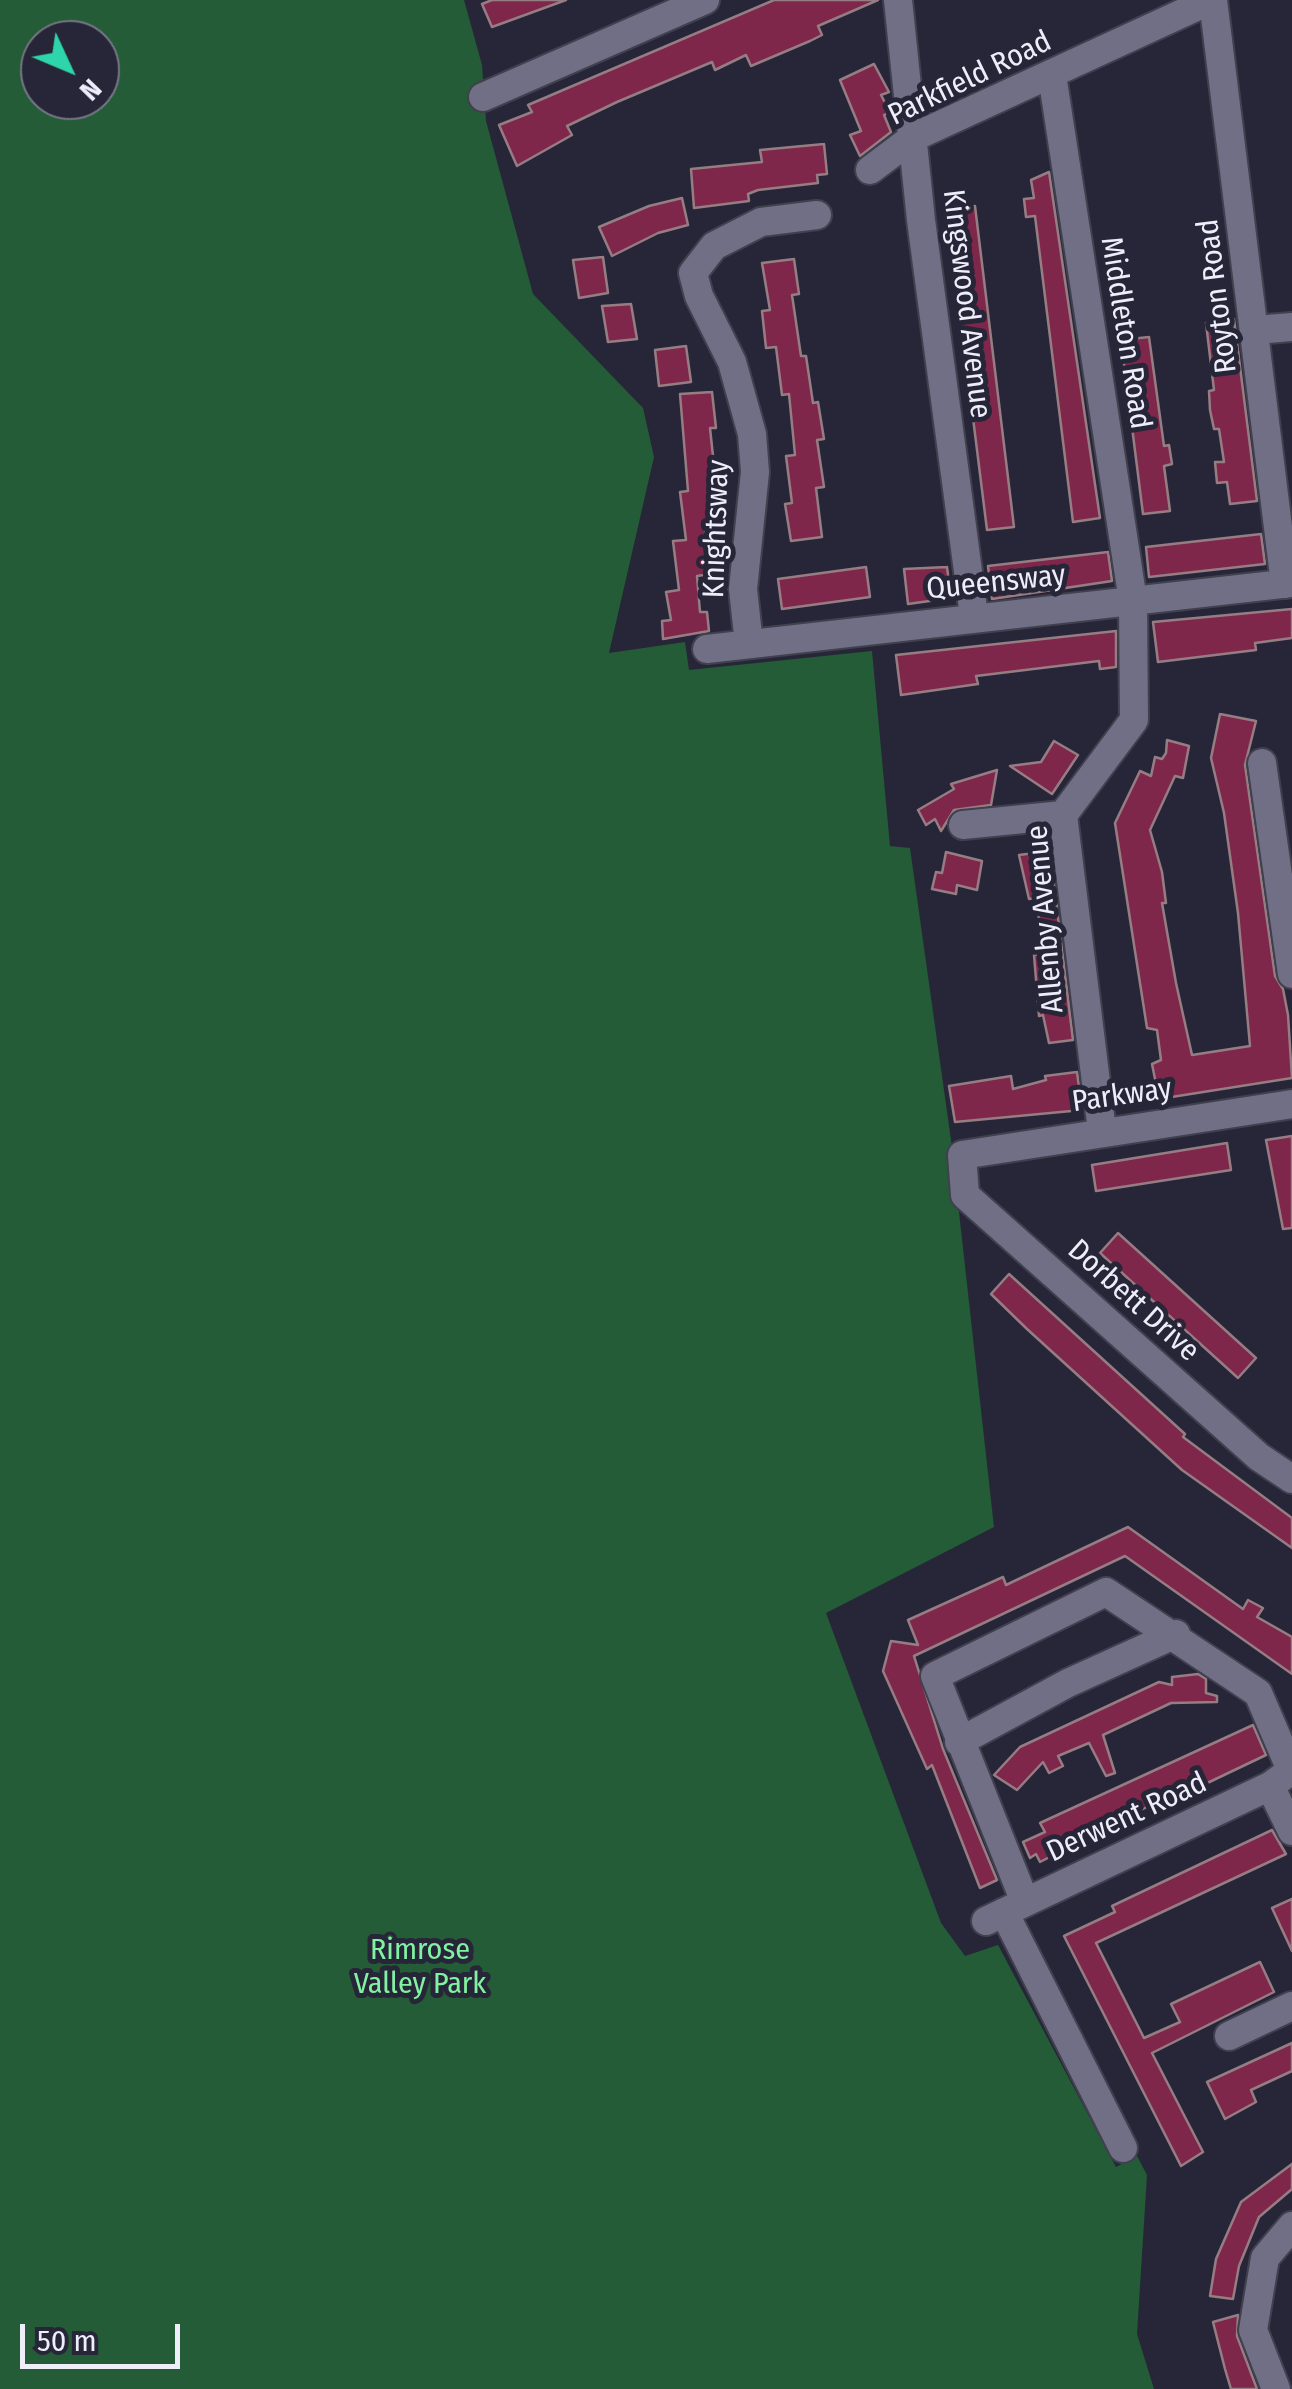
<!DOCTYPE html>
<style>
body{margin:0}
#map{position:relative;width:1292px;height:2389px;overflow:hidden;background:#272638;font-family:"Fira Sans Condensed",sans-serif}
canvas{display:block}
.north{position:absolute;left:20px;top:20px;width:100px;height:100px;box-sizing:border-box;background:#272638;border:2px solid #777686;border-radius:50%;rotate:134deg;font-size:28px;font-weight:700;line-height:40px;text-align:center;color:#eeeefb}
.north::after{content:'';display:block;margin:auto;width:35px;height:45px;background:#2ed4aa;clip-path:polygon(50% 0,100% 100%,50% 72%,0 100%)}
.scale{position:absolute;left:20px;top:2324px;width:160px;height:45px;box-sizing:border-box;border:5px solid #eeeefb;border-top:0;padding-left:12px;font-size:30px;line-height:35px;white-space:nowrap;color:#eeeefb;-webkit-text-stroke:8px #272638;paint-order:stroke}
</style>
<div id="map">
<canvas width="1292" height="2389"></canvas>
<div class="north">N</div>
<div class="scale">50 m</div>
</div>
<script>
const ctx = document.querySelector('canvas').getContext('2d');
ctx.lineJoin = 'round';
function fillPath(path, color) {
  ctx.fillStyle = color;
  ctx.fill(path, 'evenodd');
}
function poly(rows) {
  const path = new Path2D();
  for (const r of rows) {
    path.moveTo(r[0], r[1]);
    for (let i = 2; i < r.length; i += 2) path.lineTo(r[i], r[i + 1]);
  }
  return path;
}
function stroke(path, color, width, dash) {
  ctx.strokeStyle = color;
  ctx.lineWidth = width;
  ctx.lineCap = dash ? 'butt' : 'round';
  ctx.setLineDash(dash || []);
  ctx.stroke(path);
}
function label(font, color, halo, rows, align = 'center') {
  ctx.font = font + ' "Fira Sans Condensed",sans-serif';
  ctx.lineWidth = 10;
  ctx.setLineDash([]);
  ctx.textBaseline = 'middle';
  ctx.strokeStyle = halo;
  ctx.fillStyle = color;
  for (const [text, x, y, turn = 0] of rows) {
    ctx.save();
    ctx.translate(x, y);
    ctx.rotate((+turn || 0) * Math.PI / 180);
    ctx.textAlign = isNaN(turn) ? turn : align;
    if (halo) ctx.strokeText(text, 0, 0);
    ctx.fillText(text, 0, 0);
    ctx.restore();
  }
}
const green = poly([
 [0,0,464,0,482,65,486,121,533,294,643,408,654,457,609,653,685,642,689,670,872,651,890,846,910,848,951,1140,994,1527,826,1613,941,1923,965,1956,998,1945,1116,2167,1137,2156,1147,2175,1137,2334,1154,2389,0,2389],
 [40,40,100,40,100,100,40,100]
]);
const building = poly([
 [492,0,566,0,492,27,482,4,492,0],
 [774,0,878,0,818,26,822,35,810,41,751,66,746,55,715,70,712,62,617,102,567,126,572,135,517,166,499,125,532,112,528,105,774,0],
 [874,64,889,92,881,95,890,112,884,115,891,132,860,156,850,135,861,131,840,80,874,64],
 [824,144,827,174,817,175,818,183,758,190,748,194,749,201,694,208,691,169,762,162,760,150,824,144],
 [1049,172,1100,518,1073,522,1035,216,1026,217,1024,199,1034,198,1031,180,1049,172],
 [682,198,688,225,658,233,612,256,599,227,649,206,682,198],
 [975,206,1014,527,987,530,948,218,975,206],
 [603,257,608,293,579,298,573,260,603,257],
 [794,259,799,294,792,295,801,356,806,356,813,403,818,402,824,439,817,440,824,487,816,488,822,537,791,541,785,504,792,503,786,456,795,455,789,394,782,395,776,347,766,348,762,311,770,310,762,263,794,259],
 [631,304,637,339,608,342,602,306,631,304],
 [1234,319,1257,501,1230,504,1227,482,1217,483,1215,462,1224,462,1219,429,1214,429,1210,410,1209,391,1214,390,1206,323,1234,319],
 [1149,337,1164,446,1169,445,1172,464,1164,466,1170,511,1143,514,1121,340,1149,337],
 [686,346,691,382,659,386,655,350,686,346],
 [712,392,716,428,710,428,715,475,708,477,713,525,705,526,711,574,697,576,700,612,707,612,709,631,663,639,662,621,671,620,666,592,679,590,673,541,686,540,680,492,688,491,680,394,712,392],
 [1261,534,1265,564,1149,577,1146,547,1261,534],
 [1108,552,1112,581,992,599,988,566,1108,552],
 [866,567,870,597,782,609,778,579,866,567],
 [947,567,951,598,908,604,904,569,947,567],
 [1292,609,1292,638,1255,643,1256,650,1158,662,1153,622,1292,609],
 [1116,631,1116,667,1100,669,1099,661,976,676,978,684,901,695,896,655,1116,631],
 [1220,714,1256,721,1245,765,1275,976,1283,989,1288,1015,1292,1078,1159,1099,1152,1064,1161,1060,1157,1030,1147,1028,1115,823,1140,771,1151,776,1155,757,1162,759,1166,753,1167,740,1189,746,1183,778,1175,776,1150,830,1162,872,1166,903,1162,903,1176,983,1192,1055,1250,1046,1238,913,1224,813,1211,758,1220,714],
 [1054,741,1078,755,1052,794,1010,766,1041,762,1054,741],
 [997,770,991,805,954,810,941,831,935,819,926,825,918,810,954,789,951,784,997,770],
 [1050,851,1073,1040,1049,1043,1043,1015,1039,1016,1034,955,1044,954,1036,898,1029,899,1019,855,1050,851],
 [946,852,982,861,977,890,957,885,956,894,932,889,936,872,942,873,946,852],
 [1077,1072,1082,1110,955,1122,949,1086,1011,1076,1013,1089,1046,1080,1045,1076,1077,1072],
 [1292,1136,1292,1228,1283,1229,1266,1140,1292,1136],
 [1227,1143,1231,1170,1096,1191,1092,1165,1227,1143],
 [1118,1233,1256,1358,1238,1378,1100,1253,1118,1233],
 [1009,1274,1185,1434,1183,1437,1292,1518,1292,1548,1182,1470,1027,1329,991,1294,1009,1274],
 [1128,1527,1243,1609,1248,1600,1263,1608,1257,1617,1292,1637,1292,1674,1125,1556,914,1656,943,1749,997,1880,980,1888,932,1765,927,1769,883,1671,891,1641,918,1645,908,1620,1003,1577,1006,1585,1128,1527],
 [1198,1674,1206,1679,1206,1693,1217,1696,1217,1702,1171,1703,1103,1735,1115,1773,1106,1776,1089,1743,1058,1756,1063,1766,1049,1773,1043,1762,1017,1790,994,1775,1020,1747,1159,1682,1172,1685,1172,1677,1198,1674],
 [1253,1725,1266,1755,1178,1797,1176,1792,1040,1862,1036,1854,1030,1858,1023,1842,1045,1832,1040,1823,1253,1725],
 [1272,1830,1286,1854,1096,1943,1144,2038,1180,2022,1171,2004,1260,1962,1274,1992,1152,2053,1203,2152,1181,2166,1064,1936,1115,1912,1112,1906,1272,1830],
 [1292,1899,1292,1951,1272,1908,1292,1899],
 [1292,2043,1292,2071,1251,2090,1256,2102,1225,2119,1207,2082,1292,2043],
 [1292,2164,1292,2189,1259,2217,1239,2266,1233,2299,1210,2296,1216,2259,1241,2202,1292,2164],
 [1238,2315,1237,2336,1257,2389,1231,2389,1225,2369,1213,2322,1238,2315]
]);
const minor = poly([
 [898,0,921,220,974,616],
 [1213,0,1285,584],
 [1052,75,1133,601,1134,720,1063,815,1102,1131],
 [483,97,705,0],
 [870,170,914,137,1211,0],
 [1255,330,1292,327],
 [749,644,743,589,755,472,752,434,732,362,699,296,693,273,714,246,761,222,817,215],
 [707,649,1292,583],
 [1262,763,1292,974],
 [963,825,1063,815],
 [1292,1104,962,1155,965,1195,1259,1457,1292,1479],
 [959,1742,1068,1683,1176,1634],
 [1270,1786,1292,1831],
 [1025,1902,935,1676,1106,1592,1258,1693,1291,1770],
 [1004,1912,1123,2148],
 [986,1921,1270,1786,1292,1770],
 [1229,2036,1292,2006],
 [1276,2389,1253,2330,1265,2258,1292,2226]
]);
const streetNames = [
 ["Parkfield Road",970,79,-26],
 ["Royton Road",1218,296,-97],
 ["Kingswood Avenue",966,304,83],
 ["Middleton Road",1125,333,81],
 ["Knightsway",717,529,-88],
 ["Queensway",996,583,-6],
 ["Allenby Avenue",1046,919,-95],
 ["Parkway",1122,1096,-8],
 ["Dorbett Drive",1133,1301,42],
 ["Derwent Road",1127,1818,-25]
];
const parkNames = [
 ["Rimrose",420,1951],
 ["Valley Park",420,1985]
];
fillPath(green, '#235c36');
fillPath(building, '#7e274a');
stroke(building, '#967d84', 2.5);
stroke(minor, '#41404f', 32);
stroke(minor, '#706f85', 28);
label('30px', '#eeeefb', '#272638', streetNames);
label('30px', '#80f3a2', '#272638', parkNames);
</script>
